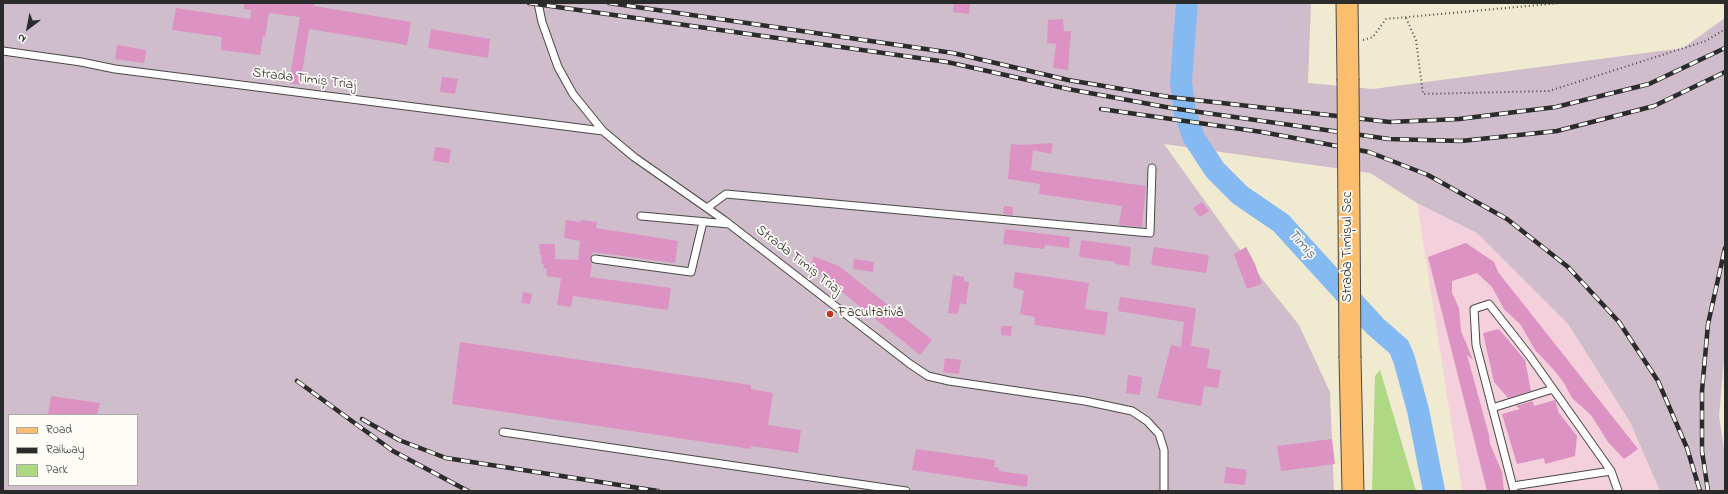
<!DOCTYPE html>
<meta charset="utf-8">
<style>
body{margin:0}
#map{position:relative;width:1728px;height:494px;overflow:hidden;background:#f0ead0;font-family:"Indie Flower",sans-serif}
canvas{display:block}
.frame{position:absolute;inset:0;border:4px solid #2b2b2b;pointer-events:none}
.legend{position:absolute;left:8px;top:414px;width:130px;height:72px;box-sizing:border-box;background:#fdfcf7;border:1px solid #a9a8a5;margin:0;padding:5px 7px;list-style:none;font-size:12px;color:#2b2b2b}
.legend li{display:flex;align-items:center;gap:8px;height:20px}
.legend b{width:20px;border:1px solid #a9a8a5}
.north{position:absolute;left:8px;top:8px;width:40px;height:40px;-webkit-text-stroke:3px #fdfcf7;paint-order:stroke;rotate:212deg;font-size:11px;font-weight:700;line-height:16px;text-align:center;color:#2b2b2b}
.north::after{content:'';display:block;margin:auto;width:14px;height:18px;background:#2b2b2b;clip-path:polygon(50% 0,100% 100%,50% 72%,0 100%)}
</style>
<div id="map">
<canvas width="1728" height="494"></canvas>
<div class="frame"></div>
<ul class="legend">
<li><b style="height:5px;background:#fabe6e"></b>Road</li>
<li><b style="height:5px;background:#2b2b2b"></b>Railway</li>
<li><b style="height:11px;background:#aed883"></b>Park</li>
</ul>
<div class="north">N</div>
</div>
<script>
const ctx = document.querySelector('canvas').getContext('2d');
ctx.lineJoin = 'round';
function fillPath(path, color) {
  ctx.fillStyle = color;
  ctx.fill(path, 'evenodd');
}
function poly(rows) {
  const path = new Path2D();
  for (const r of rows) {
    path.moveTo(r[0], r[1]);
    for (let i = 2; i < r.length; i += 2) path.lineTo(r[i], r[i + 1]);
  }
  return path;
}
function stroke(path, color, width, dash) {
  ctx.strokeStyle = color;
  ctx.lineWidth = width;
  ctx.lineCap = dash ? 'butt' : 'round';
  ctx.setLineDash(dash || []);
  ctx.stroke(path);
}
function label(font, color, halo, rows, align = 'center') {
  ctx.font = font + ' "Indie Flower",sans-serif';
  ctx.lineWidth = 3.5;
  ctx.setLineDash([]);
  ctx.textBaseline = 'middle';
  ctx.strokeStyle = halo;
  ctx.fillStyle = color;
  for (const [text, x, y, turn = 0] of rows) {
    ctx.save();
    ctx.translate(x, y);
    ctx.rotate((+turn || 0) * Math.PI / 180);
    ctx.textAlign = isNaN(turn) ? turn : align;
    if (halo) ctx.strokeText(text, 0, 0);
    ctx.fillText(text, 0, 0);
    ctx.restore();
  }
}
const built = poly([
 [1417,203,1477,233,1568,324,1630,422,1660,491,1462,491]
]);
const industrial = poly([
 [3,3,1311,3,1308,83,1373,89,1683,48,1725,18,1725,348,1719,416,1725,456,1725,491,1660,491,1630,422,1568,324,1477,233,1417,203,1370,173,1164,144,1251,265,1299,325,1330,392,1334,491,3,491],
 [9,415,137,415,137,485,9,485]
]);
const green = poly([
 [1380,370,1416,491,1372,491,1375,376]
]);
const river = poly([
 [1187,3,1181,82,1185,113,1194,138,1215,170,1240,195,1281,223,1375,326,1399,347,1404,359,1418,410,1434,491]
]);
const building = poly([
 [244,3,314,3,314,6,411,22,407,45,309,29,300,85,289,83,300,17,269,13,265,37,263,36,260,55,221,50,222,37,172,30,176,8,250,19,251,10,244,9],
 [954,3,970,3,969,14,953,12],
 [1063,19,1064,31,1071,31,1068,70,1053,68,1056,44,1047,43,1048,20],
 [431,29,490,39,488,58,428,48],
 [117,45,146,50,144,63,115,59],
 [442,77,458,79,455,94,440,92],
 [1053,143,1051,154,1033,150,1031,170,1146,186,1142,227,1119,225,1122,206,1039,194,1040,184,1008,179,1011,144,1021,145],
 [435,147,451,149,449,163,433,161],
 [1202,202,1209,211,1200,217,1193,208],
 [1004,206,1013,207,1013,215,1003,214],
 [566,220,581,222,581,220,597,222,596,228,678,241,675,263,593,252,590,258,592,263,590,277,671,288,668,310,573,296,571,307,557,305,561,278,546,276,547,269,543,268,544,264,541,263,542,255,540,255,539,244,555,244,555,259,578,260,580,241,564,238],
 [1005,229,1070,237,1069,248,1045,245,1044,249,1003,244],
 [1081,240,1131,247,1129,266,1115,264,1115,262,1079,257],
 [1466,243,1494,262,1498,272,1638,449,1624,459,1608,442,1591,415,1572,398,1564,383,1554,370,1535,350,1521,325,1504,309,1492,287,1477,273,1452,281,1452,293,1459,308,1461,331,1473,360,1467,355,1489,435,1490,444,1502,472,1504,491,1487,491,1428,257],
 [1154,247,1209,255,1206,273,1151,265],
 [1246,247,1255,264,1262,284,1247,289,1234,254],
 [813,256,839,266,932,340,920,355,811,267],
 [854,259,874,262,873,272,853,269],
 [1015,272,1089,283,1085,309,1108,312,1105,335,1034,325,1035,317,1020,314,1024,291,1013,287],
 [953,275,964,277,964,281,969,282,966,305,960,303,958,314,948,313],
 [523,292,532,294,530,304,521,303],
 [1120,297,1196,308,1191,346,1210,349,1207,368,1221,370,1218,388,1204,386,1201,406,1157,398,1171,345,1181,347,1184,322,1118,311],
 [1001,326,1012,326,1011,336,1001,335],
 [1499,329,1525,360,1531,391,1508,398,1494,382,1483,333],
 [460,342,751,385,751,389,773,393,768,425,801,430,798,453,751,446,751,449,452,404],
 [945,358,961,360,959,374,943,372],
 [1128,375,1142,377,1140,395,1126,393],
 [51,396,100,403,97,415,48,415],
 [1555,400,1559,413,1577,436,1575,456,1545,464,1544,458,1517,464,1502,414,1520,409,1516,406,1533,401,1534,406],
 [1332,439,1335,464,1281,471,1277,446],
 [916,449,995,460,994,467,999,468,999,471,1028,475,1027,487,912,470],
 [1226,467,1247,470,1245,485,1224,483]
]);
const path = poly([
 [1406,18,1416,40,1423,94,1549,91,1706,41,1725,29],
 [1363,40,1373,37,1386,19,1561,3]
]);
const lane = poly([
 [538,3,542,22,558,67,573,94,603,131,634,157,724,220,910,364,928,376,949,381,1085,401,1132,411,1147,421,1159,434,1164,450,1164,491],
 [3,51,81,62,115,69,603,131],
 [707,208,726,194,1150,233,1152,168],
 [641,216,729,224],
 [595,259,691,272,703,222],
 [1492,408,1553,389],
 [503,432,906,491],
 [1513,486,1611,471],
 [1514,491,1476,345,1474,309,1489,304,1529,355,1611,471,1618,491]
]);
const primary = poly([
 [1347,3,1348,78],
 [1350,358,1353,491]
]);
const rail = poly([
 [529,3,947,62,1068,89,1171,108,1389,139,1461,141,1557,131,1654,106,1725,72],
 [609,3,953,53,1068,80,1169,97,1390,122,1459,119,1556,107,1649,84,1725,48],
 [1101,109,1262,132,1369,152,1428,175,1507,219,1568,267,1619,322,1658,381,1687,448,1700,491],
 [297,381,393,451,468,491],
 [362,419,399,440,446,458,658,491],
 [1708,491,1702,451,1702,391,1708,324,1725,248]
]);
const primaryBridge = poly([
 [1348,78,1350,358]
]);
const markers = [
 [830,314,4,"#c8321e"]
];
const streetNames = [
 ["Strada Timiș Triaj",304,80,7],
 ["Strada Timișul Sec",1349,247,-90],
 ["Strada Timiș Triaj",798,261,38]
];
const poiNames = [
 ["Facultativă",838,314]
];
const waterNames = [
 ["Timiș",1301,245,48]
];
fillPath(built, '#f4cfdc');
fillPath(industrial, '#d0bdcc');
fillPath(green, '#aed883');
stroke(river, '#84b9f2', 22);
fillPath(building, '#dc92c2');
stroke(lane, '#494844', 9);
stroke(primary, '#494844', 23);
stroke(path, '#494844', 2, [1, 3]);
stroke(lane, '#fff', 7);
stroke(primary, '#fabe6e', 21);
stroke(rail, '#2b2b2b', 4.5);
stroke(rail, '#fdfcf7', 3, [9]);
stroke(primaryBridge, '#494844', 23, []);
stroke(primaryBridge, '#fabe6e', 21);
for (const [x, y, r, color] of markers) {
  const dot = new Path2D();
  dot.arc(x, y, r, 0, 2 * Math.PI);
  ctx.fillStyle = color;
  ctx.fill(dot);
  stroke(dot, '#fdfcf7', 1.5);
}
label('14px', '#2b2b2b', '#fdfcf7', streetNames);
label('14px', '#2b2b2b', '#fdfcf7', poiNames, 'left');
label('italic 15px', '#4a5d71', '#fdfcf7', waterNames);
</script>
